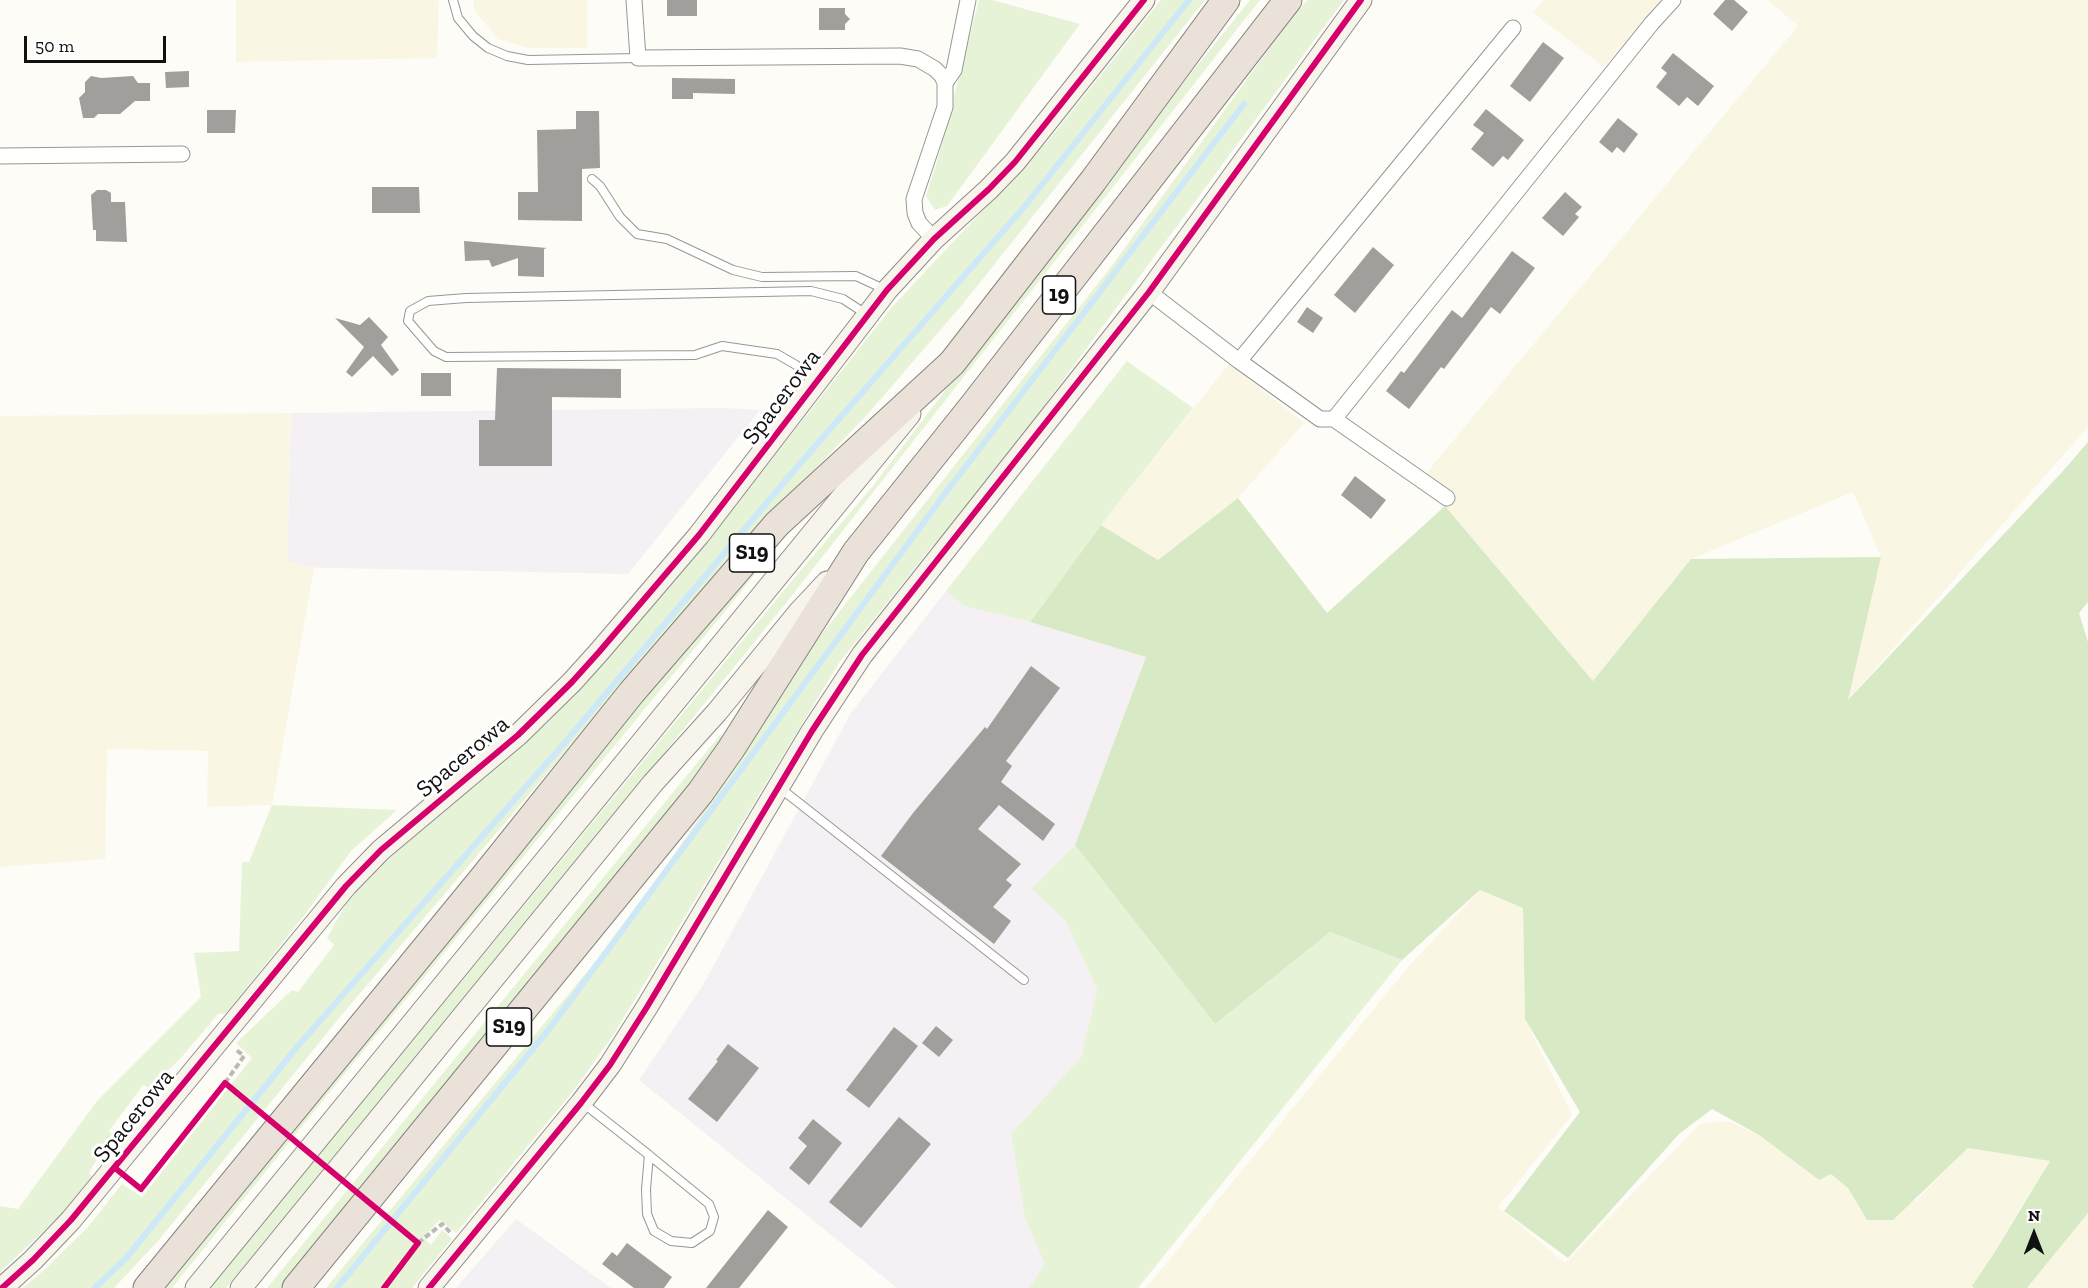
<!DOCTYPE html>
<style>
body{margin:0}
#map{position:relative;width:2088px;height:1288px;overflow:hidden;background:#fdfcf7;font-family:"Zilla Slab",serif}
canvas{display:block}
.north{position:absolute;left:2004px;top:1204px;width:60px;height:60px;-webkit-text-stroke:4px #fff;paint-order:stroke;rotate:0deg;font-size:16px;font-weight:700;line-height:24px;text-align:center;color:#111}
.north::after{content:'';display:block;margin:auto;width:21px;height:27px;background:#111;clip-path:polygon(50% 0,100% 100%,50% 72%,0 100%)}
.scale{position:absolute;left:24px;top:36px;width:142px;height:27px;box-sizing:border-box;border:3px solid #111;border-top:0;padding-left:8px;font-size:18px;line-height:21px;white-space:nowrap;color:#111;-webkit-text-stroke:4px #fff;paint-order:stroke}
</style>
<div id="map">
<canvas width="2088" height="1288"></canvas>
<div class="north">N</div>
<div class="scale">50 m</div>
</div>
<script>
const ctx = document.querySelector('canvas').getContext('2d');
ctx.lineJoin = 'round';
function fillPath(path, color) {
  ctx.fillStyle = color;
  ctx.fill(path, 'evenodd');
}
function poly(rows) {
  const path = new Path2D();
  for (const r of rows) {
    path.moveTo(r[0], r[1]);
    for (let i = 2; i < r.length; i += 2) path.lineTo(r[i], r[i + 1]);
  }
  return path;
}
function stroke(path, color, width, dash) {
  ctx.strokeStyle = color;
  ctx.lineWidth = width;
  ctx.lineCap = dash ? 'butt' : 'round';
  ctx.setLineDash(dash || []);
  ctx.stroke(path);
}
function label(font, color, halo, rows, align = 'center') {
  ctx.font = font + ' "Zilla Slab",serif';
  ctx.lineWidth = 6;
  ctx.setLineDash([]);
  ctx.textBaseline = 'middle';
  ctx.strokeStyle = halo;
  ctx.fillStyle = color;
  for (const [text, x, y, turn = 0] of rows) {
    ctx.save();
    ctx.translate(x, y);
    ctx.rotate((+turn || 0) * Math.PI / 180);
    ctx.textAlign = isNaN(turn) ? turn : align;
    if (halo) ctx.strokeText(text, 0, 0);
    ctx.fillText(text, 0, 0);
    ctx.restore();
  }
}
const industrial = poly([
 [724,408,760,410,628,574,287,567,291,413],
 [946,591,964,606,1030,622,1146,657,1075,845,1033,889,1066,922,1097,989,1081,1057,1011,1134,1025,1218,1046,1264,1029,1288,897,1288,639,1080,703,985,851,713],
 [516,1219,611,1288,456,1288]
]);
const farmland = poly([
 [236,0,439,0,437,58,236,62],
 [473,0,587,0,587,48,528,48,498,39,475,11],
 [1544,0,1665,0,1604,67,1533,13],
 [1768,0,2088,0,2088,427,1847,701,1881,557,1853,492,1691,559,1593,681,1445,506,1418,483,1798,26],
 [1229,364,1304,423,1238,498,1158,560,1101,525],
 [291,413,287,561,314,568,272,805,207,807,208,751,107,749,105,859,0,867,0,416],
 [1480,890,1523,908,1525,1019,1572,1115,1498,1207,1565,1263,1700,1124,1728,1121,1759,1135,1819,1180,1831,1174,1848,1188,1867,1220,1916,1200,1968,1148,2050,1161,1972,1287,1974,1288,1146,1288,1409,966],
 [2088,1213,2088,1288,2027,1288]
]);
const green = poly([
 [979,0,992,0,1080,24,947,206,935,210,926,196,938,158],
 [1161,0,1205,0,962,305,866,416,734,553,340,1017,158,1241,114,1288,23,1288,43,1271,87,1228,122,1184,142,1197,252,1058,236,1043,292,990,298,992,334,945,327,938,346,904,370,876,429,823,547,723,710,537,892,307,1048,141],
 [1250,0,1260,0,786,603,380,1103,226,1288,205,1288,345,1123,795,577,873,486,1079,213],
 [1307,0,1344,0,1015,445,937,545,933,545,839,663,612,1037,574,1090,456,1233,440,1220,423,1237,431,1245,442,1230,452,1239,412,1288,326,1288,619,933,724,783,767,714,817,640,1111,267,1274,42],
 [1127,361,1193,408,1101,525,1030,622,964,606,946,591],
 [806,509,736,598,328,1094,172,1288,159,1288,634,705],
 [720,735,726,740,300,1267,283,1288,267,1288],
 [272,805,397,810,351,851,306,913,227,1013,218,1014,180,1059,149,1088,143,1085,109,1131,112,1134,89,1173,96,1182,0,1272,0,1206,18,1209,97,1101,201,997,194,953,239,951,242,862,249,862],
 [1075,845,1215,1024,1330,932,1402,960,1138,1288,1029,1288,1045,1264,1025,1218,1011,1134,1081,1057,1097,989,1066,922,1032,889]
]);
const forest = poly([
 [2088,442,2088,602,2079,613,2088,642,2088,1213,2027,1288,1974,1288,1972,1286,1994,1253,2050,1161,1968,1148,1893,1220,1867,1220,1848,1188,1831,1174,1819,1180,1759,1135,1712,1109,1679,1134,1568,1258,1504,1211,1580,1112,1525,1019,1523,908,1480,890,1402,960,1330,932,1215,1024,1075,845,1146,657,1030,622,1101,525,1158,560,1238,498,1327,613,1445,506,1593,681,1691,559,1881,557,1848,700,2063,471]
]);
const stream = poly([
 [95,1288,127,1257,297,1047,567,740,791,474,1025,206,1189,0],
 [337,1288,550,1028,944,495,1244,104]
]);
const building = poly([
 [667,0,697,0,697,16,667,16],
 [1725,0,1734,0,1748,12,1732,31,1713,14],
 [819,8,845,8,845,14,850,19,845,24,845,30,819,30],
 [1543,42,1564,58,1530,102,1510,86],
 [1673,53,1714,86,1698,106,1687,97,1679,106,1656,87,1667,73,1661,68],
 [189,71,189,87,166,88,165,72],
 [91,76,101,78,133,76,138,83,150,83,150,101,135,101,120,114,98,114,94,118,83,118,79,98,85,92,85,82],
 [672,78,735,79,735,94,693,93,693,99,672,99],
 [1486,109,1524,140,1508,160,1503,156,1493,167,1471,149,1484,133,1473,125],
 [207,110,236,110,235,133,207,133],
 [576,111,599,111,600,168,582,169,582,221,518,220,518,192,538,192,537,130,576,129],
 [1618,118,1638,134,1624,153,1617,147,1612,153,1599,142],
 [372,187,419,187,420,213,372,213],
 [97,190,106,190,111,193,111,202,125,202,127,242,96,241,96,230,93,230,91,195],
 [1565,192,1582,207,1575,214,1579,217,1563,236,1542,218],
 [464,241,547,248,544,249,544,277,518,276,518,258,492,267,489,260,465,261],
 [1373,247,1394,265,1355,313,1334,295],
 [1512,251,1535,268,1500,314,1491,307,1444,369,1441,367,1409,409,1386,391,1401,371,1404,373,1452,310,1462,318],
 [1307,307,1323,318,1313,333,1297,322],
 [369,317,388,337,381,345,399,370,392,376,373,356,352,377,346,372,364,347,335,318,360,325],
 [497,368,621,369,621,398,552,397,552,466,479,466,479,420,495,420],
 [421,373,451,373,451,396,421,396],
 [1355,476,1386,500,1371,519,1341,495],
 [1031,666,1060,688,1006,761,1012,766,1001,782,1055,824,1043,841,999,805,978,829,1021,864,1006,880,1012,885,993,907,1011,921,994,944,881,856,913,813,985,727,987,729],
 [936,1026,953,1040,939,1057,922,1043],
 [894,1027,918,1046,869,1108,846,1090],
 [728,1044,759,1068,717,1122,688,1099,718,1061,716,1060],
 [899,1117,931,1144,861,1228,829,1202],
 [813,1119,842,1143,809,1185,789,1168,807,1146,798,1138],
 [768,1210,788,1227,739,1288,706,1288],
 [627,1243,672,1277,664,1288,634,1288,602,1264,612,1252,617,1256]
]);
const path = poly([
 [225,1083,244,1056,235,1049],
 [418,1243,442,1224,450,1232]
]);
const lane = poly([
 [453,0,458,18,473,36,488,48,507,56,528,60,638,58],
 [592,179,600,186,620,217,637,234,667,239,733,270,762,277,856,276,886,290],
 [816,381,796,365,777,354,722,346,695,355,446,357,434,351,408,321,410,311,428,301,466,298,811,291,843,299,866,314],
 [780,788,1024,980],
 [583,1103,649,1155,646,1189,647,1214,654,1231,671,1241,692,1243,710,1231,714,1217,709,1204,649,1155]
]);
const street = poly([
 [634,0,638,58,900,56,918,59,935,69,942,76,945,83,945,107,914,199,915,213,919,223,934,239],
 [945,83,954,70,968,0],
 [0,156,182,154],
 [1149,292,1239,361,1320,419,1334,419,1447,498],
 [1239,361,1513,28],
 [1334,419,1652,23,1673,0]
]);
const secondary = poly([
 [2,1288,33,1260,71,1220,346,886,381,850,518,735,572,682,599,652,699,535,887,290,934,239,989,189,1015,162,1144,0],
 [196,1288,910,414],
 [241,1288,653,783,717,712,799,612,827,582],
 [429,1288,581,1103,610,1065,647,1007,812,731,862,655,1149,292,1361,0]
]);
const highway = poly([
 [147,1288,483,878,632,692,777,524,952,363,1093,181,1226,0],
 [296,1288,700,793,731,749,856,552,972,407,1288,0]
]);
const cycleway = poly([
 [115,1168,141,1189,225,1083,418,1243,384,1288],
 [2,1288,33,1260,71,1220,346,886,381,850,518,735,572,682,599,652,699,535,887,290,934,239,989,189,1015,162,1144,0],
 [429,1288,581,1103,610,1065,647,1007,812,731,862,655,1149,292,1361,0]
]);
const shields = [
 [1059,295,33],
 [752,553,45],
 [509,1027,45]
];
const shieldNames = [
 ["19",1059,295],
 ["S19",752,553],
 ["S19",509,1027]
];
const streetNames = [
 ["Spacerowa",782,397,-53],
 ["Spacerowa",463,757,-40],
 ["Spacerowa",134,1116,-51]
];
fillPath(industrial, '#f5f0f3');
fillPath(farmland, '#f9f7e4');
fillPath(green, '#e7f3d7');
fillPath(forest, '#d8eac5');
stroke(stream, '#cde8f7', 6);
fillPath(building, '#a19f9c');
stroke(lane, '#979795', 10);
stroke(street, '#979795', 17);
stroke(secondary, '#8e8d8b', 23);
stroke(highway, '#858482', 29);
stroke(path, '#b9b9b8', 4, [6, 3]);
stroke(lane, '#fffffe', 8);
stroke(street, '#fffffe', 15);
stroke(secondary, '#f6f4eb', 21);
stroke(highway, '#eae1d8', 27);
stroke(cycleway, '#d6006c', 6);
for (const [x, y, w] of shields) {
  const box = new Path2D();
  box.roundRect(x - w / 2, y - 19, w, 38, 4.5);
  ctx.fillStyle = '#fff';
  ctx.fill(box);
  stroke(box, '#111', 1.5);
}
label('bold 22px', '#111', null, shieldNames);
label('24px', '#111', '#fff', streetNames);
</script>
